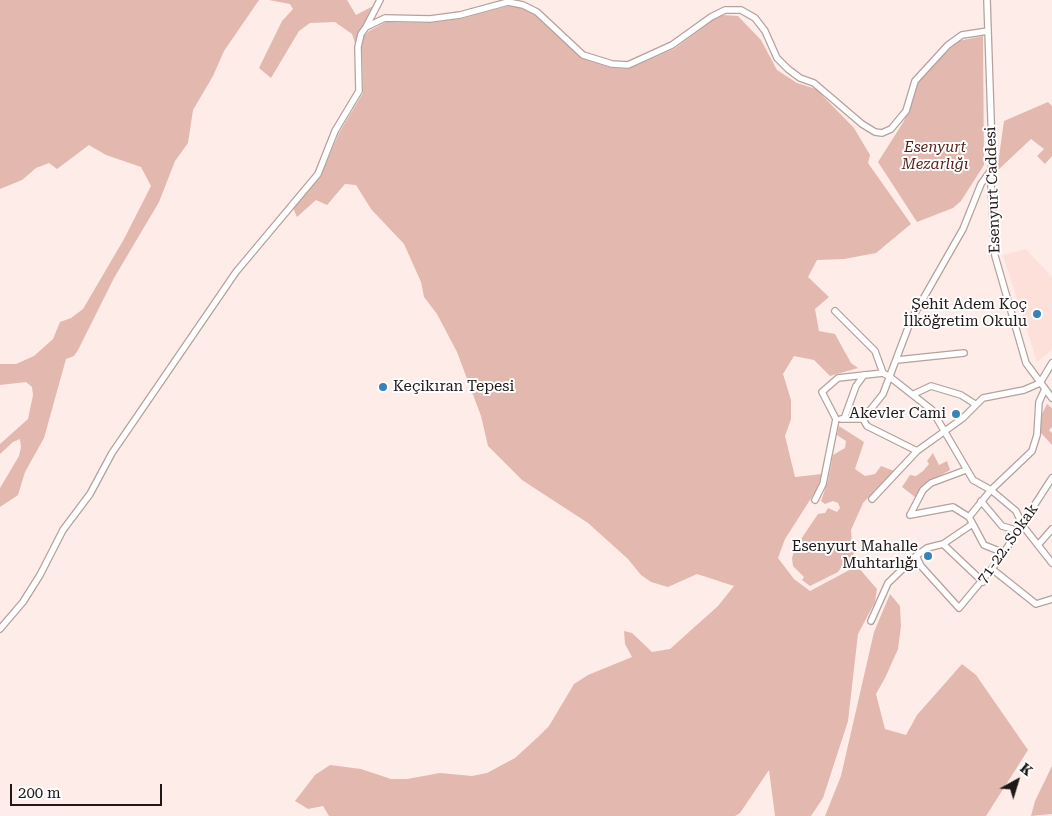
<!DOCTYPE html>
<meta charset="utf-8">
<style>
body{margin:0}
#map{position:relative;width:1052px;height:816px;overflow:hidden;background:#feece9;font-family:"Roboto Serif",serif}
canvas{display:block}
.north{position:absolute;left:992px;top:756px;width:50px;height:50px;-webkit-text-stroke:4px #fefefe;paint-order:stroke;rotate:39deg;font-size:14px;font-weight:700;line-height:20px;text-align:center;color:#201817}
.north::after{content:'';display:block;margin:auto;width:18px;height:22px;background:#201817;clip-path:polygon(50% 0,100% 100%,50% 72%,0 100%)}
.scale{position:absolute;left:10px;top:784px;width:152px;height:22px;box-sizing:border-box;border:2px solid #201817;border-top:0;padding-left:6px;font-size:15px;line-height:18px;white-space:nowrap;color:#201817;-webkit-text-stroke:4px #fefefe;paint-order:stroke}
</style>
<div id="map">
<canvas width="1052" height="816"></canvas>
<div class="north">K</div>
<div class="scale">200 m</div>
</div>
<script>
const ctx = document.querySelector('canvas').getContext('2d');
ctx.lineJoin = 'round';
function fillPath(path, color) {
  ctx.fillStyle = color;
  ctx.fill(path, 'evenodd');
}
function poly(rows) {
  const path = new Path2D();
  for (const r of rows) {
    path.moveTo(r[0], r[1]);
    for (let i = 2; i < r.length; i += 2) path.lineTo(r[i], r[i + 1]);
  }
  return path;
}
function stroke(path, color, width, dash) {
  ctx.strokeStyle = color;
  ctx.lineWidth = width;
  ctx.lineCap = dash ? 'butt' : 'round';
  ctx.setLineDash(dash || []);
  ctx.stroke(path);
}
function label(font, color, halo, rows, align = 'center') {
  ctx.font = font + ' "Roboto Serif",serif';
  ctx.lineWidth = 4;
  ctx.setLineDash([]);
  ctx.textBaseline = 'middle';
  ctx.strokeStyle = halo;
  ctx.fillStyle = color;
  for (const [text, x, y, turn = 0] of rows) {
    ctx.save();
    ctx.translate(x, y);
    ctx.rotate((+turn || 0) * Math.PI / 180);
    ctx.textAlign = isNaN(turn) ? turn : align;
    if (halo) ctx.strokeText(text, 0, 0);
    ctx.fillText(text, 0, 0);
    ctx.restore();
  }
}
const built = poly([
 [1026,249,1052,277,1052,350,1037,362,1003,255]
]);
const green = poly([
 [0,0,259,0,224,51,213,76,193,110,188,143,175,161,159,202,114,278,78,350,74,356,66,359,44,438,25,472,18,495,0,507,0,488,19,456,21,447,20,439,13,442,0,454,0,444,28,419,33,395,32,387,26,382,0,385,0,364,16,364,34,356,53,339,60,322,71,318,83,309,124,239,151,186,141,167,106,155,89,145,57,169,49,163,36,168,22,180,0,189],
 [269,0,347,0,356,15,375,5,356,46,352,34,335,22,310,23,299,31,271,78,259,68,282,21,293,9,290,4],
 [508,6,522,8,535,15,581,58,612,68,628,69,674,49,713,20,722,15,738,16,761,40,777,70,797,83,816,89,854,128,870,155,868,163,911,224,876,253,844,259,817,260,808,277,829,297,815,309,819,331,835,334,851,363,858,368,830,376,814,360,794,356,783,374,791,400,791,419,785,436,795,477,822,474,817,489,785,539,778,558,794,579,810,591,857,566,877,589,875,602,858,634,848,721,823,798,811,816,775,816,769,770,740,813,735,816,329,816,323,806,308,809,295,801,315,775,330,765,361,769,391,779,407,779,440,773,472,776,487,773,515,758,538,737,549,726,574,684,588,675,632,657,625,644,624,631,632,633,652,652,670,649,718,606,734,586,697,574,668,587,651,582,641,575,628,559,588,523,522,480,488,446,481,416,457,352,437,314,424,297,421,282,404,244,371,209,356,185,345,184,327,205,316,200,297,217,294,210,294,208,321,176,339,133,363,93,362,47,364,36,369,31,386,22,430,23,460,19],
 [983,36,984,165,961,201,953,208,917,222,878,162,904,121,919,79,958,41],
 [1048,102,1052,106,1052,156,1045,164,1037,156,1044,149,1031,139,997,171,1004,121],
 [1047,404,1052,408,1052,427,1049,430,1052,433,1052,445,1040,432,1042,414],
 [839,426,864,442,855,469,865,476,875,474,881,466,894,471,863,503,851,530,852,544,855,550,852,557,845,562,838,572,810,586,802,580,804,577,793,566,792,558,795,548,818,514,825,513,828,508,837,512,840,508,838,503,833,501,825,504,821,501,828,481,833,455,845,448,846,441,837,435],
 [933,453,939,465,947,461,950,470,934,479,915,497,902,487,910,475,916,476,923,471,929,464,927,461],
 [890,594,900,606,901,626,898,649,885,678,876,694,885,729,906,735,917,715,962,664,976,675,1028,750,986,816,825,816,841,776,874,632],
 [1052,766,1052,814,1031,816,1035,801]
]);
const minor = poly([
 [987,0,992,149,991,184,995,256,1026,363,1052,398],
 [366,27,380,0],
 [835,311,875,351,883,373],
 [897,360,964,353],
 [914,394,931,386,961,395,975,404],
 [836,419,822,392,838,378,883,373,890,377,932,410,973,480,991,490,1016,511,1023,526,1052,563],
 [841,419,863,419],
 [844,419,856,386,864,375],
 [863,419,883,394,911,320,963,229,981,184,991,170],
 [863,419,867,426,917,451],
 [872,499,917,451,963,418,983,398,1024,390,1040,383,1052,363],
 [815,500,823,484,836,419],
 [981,501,1002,526,1019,531],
 [910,515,953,507,969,517,984,545,1004,553],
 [910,515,923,490,931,483,966,470],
 [969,517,991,490,1032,451,1037,435,1039,402,1045,389],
 [943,544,983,582],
 [1038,545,1052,529],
 [916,556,921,566,959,608,999,560,1052,478],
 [992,569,1036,604,1052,599],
 [871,621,888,583,916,556,927,548,943,544,971,525],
 [0,629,23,602,40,575,63,530,90,494,112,453,236,272,318,174,335,131,359,91,358,47,361,34,366,27,385,18,430,19,460,15,508,2,523,5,537,12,583,55,612,64,628,65,672,45,711,17,725,10,741,10,755,18,765,31,777,58,788,69,800,78,814,83,862,124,875,132,882,133,891,129,906,111,915,81,948,45,962,35,988,31]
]);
const markers = [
 [1037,314,5,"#3782b6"],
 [383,387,5,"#3782b6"],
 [956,414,5,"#3782b6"],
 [928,556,5,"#3782b6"]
];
const parkNames = [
 ["Esenyurt",935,148],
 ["Mezarlığı",935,165]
];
const streetNames = [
 ["Esenyurt Caddesi",993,190,-92],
 ["71-22. Sokak",1008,544,-55]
];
const poiNames = [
 ["Şehit Adem Koç",1027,305],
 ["İlköğretim Okulu",1027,322],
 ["Keçikıran Tepesi",393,387,"left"],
 ["Akevler Cami",946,414],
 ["Esenyurt Mahalle",918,547],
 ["Muhtarlığı",918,564]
];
fillPath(built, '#fee0da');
fillPath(green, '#e3b8af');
stroke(minor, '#b5a19d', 8);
stroke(minor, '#fff', 5.5);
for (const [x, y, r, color] of markers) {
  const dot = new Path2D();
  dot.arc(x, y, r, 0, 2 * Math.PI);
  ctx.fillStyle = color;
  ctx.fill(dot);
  stroke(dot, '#fefefe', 2);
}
label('italic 15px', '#571e15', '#fefefe', parkNames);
label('15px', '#201817', '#fefefe', streetNames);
label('15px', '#201817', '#fefefe', poiNames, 'right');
</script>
